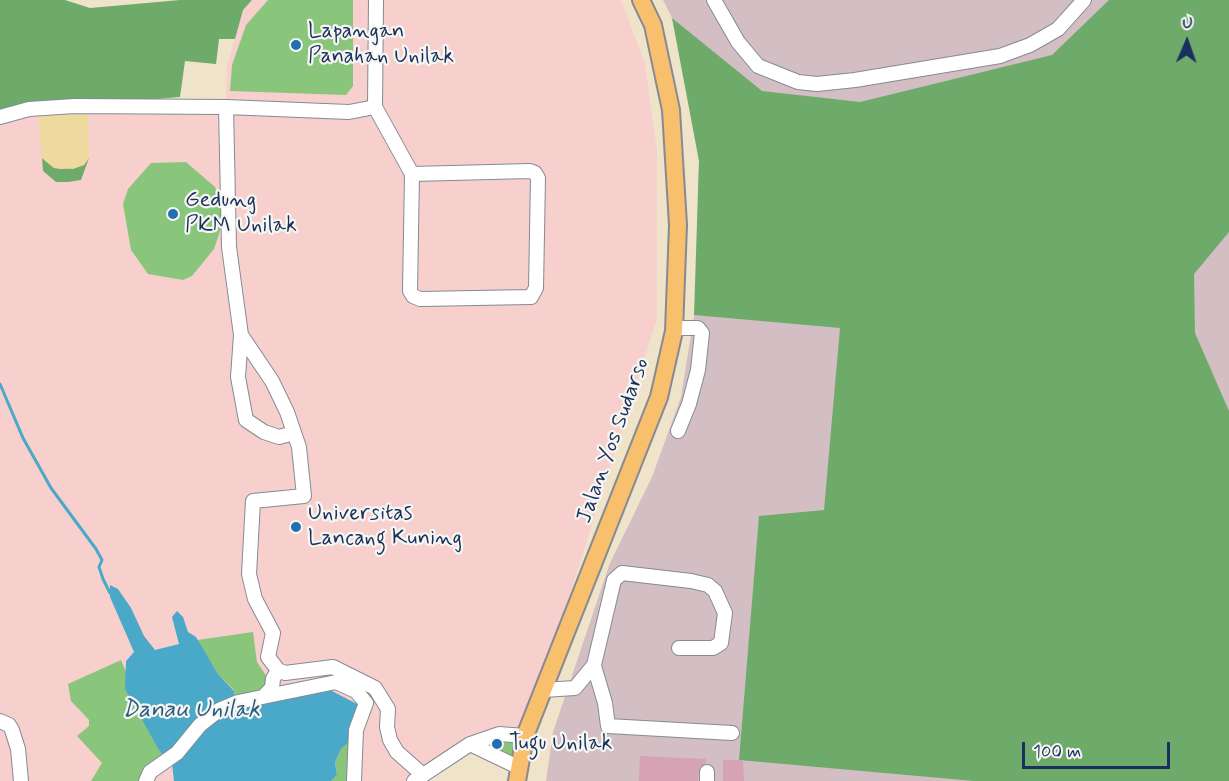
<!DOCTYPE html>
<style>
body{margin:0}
#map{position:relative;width:1229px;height:781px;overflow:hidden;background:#efe4c9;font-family:Mynerve,sans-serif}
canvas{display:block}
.north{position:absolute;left:1157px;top:12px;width:60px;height:60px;-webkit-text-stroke:4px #f6f6f2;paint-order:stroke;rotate:2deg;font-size:16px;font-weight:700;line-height:24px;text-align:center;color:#1b2f5e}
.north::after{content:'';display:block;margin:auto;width:21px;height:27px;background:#1b2f5e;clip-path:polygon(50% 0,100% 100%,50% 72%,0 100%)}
.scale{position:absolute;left:1022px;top:742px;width:148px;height:27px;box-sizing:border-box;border:3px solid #1b2f5e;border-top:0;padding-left:8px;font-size:18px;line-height:21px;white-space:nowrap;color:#1b2f5e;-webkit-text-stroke:4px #f6f6f2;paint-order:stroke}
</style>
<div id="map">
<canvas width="1229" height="781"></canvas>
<div class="north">U</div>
<div class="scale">100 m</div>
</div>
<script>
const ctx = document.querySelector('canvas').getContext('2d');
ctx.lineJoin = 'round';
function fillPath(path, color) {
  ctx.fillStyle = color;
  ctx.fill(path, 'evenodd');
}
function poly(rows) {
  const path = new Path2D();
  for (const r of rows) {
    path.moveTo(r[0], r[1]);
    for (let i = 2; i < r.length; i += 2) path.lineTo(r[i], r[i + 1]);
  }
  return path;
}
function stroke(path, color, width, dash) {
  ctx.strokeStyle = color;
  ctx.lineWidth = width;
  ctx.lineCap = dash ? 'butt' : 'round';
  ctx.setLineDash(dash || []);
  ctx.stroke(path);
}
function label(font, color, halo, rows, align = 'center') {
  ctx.font = font + ' Mynerve,sans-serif';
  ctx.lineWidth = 4.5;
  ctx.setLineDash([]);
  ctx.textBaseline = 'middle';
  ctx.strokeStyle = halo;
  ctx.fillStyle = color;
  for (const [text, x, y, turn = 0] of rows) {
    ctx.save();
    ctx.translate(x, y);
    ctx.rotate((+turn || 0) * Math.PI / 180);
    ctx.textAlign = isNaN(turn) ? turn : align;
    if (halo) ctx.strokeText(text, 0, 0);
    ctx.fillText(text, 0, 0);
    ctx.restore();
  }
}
const built = poly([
 [252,0,621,0,645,63,657,152,657,319,525,736,499,734,414,781,0,781,0,117,29,109,226,107,227,66,243,10]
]);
const industrial = poly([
 [663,0,1229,0,1229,781,546,781,553,732,610,563,652,477,681,397,696,303,699,161,694,115,672,18]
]);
const green = poly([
 [268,0,353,0,353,86,346,95,230,91,232,65,246,25],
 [186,162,215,187,222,206,223,222,214,249,192,276,183,280,148,274,131,250,123,204,128,189,151,163],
 [253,632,257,662,269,680,267,691,235,701,234,690,218,674,197,640],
 [121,660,160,752,165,757,144,781,91,781,102,763,77,736,89,726,89,720,71,701,68,684],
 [500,738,516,741,512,759,484,745],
 [350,741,351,781,331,781,337,775,335,762,341,749]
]);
const forest = poly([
 [0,0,65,0,90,8,180,0,252,0,243,10,235,39,219,39,216,64,185,61,180,97,0,112],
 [1109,0,1229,0,1229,232,1194,274,1195,333,1229,411,1229,781,974,781,739,760,759,516,824,510,840,328,694,315,699,161,672,18,762,91,860,102,1052,55],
 [42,158,54,168,62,169,84,165,89,158,81,180,68,182,56,182,43,171]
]);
const sand = poly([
 [88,108,89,158,84,165,73,169,54,168,42,158,38,112]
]);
const water = poly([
 [110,585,118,589,131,608,144,636,155,650,179,644,172,617,177,611,183,617,188,632,196,637,218,674,234,691,235,703,241,707,330,690,359,705,350,741,341,749,335,762,337,775,331,781,174,781,172,764,160,752,125,689,126,661,134,652,110,597]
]);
const stream = poly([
 [0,384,23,438,51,488,96,549,102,560,99,567,103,579,110,593]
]);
const building = poly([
 [640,756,706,759,706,763,699,768,698,781,639,781],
 [723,760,743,760,744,781,723,781]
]);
const minor = poly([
 [714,0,738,42,758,66,798,82,817,84,855,80,1000,56,1030,45,1058,29,1084,0],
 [226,107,229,247,241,335,272,381,287,412,299,447,304,496,253,501,249,574,255,599,273,633,268,657,278,670,285,673,333,667,375,688,388,709,387,727,390,740,397,752,423,775],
 [375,107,412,174,410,291,413,296,420,299,531,297,536,288,538,178,535,173,530,171,412,174],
 [0,117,29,109,75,106,226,107,349,112,375,107,376,0],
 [674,328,698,328,702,333,698,370,689,404,678,431],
 [241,335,238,377,246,420,264,432,279,437,294,433],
 [594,666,605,703,608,726,732,733],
 [543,690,575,688,594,665,614,580,622,573,691,581,708,585,715,591,725,613,721,643,713,648,679,648],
 [263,697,272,688,273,679,278,670],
 [0,721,9,725,12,730,18,749,21,781],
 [470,744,518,767],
 [707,772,707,781],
 [146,781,150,772,177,753,200,725,219,710,238,702,336,682,356,691,366,703,356,730,354,781],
 [414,781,470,744,499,734,525,736]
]);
const major = poly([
 [517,781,525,736,659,397,674,331,678,225,671,110,653,25,641,0]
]);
const markers = [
 [296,45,6,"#1f6fb2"],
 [173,214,6,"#1f6fb2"],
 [296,527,6,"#1f6fb2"],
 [497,744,6,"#1f6fb2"]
];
const poiNames = [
 ["Lapangan",308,32],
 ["Panahan Unilak",308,57],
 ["Gedung",185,201],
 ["PKM Unilak",185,226],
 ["Universitas",308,514],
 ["Lancang Kuning",308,539],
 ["Tugu Unilak",509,744]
];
const streetNames = [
 ["Jalan Yos Sudarso",614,441,-70]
];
const waterNames = [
 ["Danau Unilak",191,711]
];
fillPath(built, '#f7d0cd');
fillPath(industrial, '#d2bec3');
fillPath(green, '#89c67b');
fillPath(forest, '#6eab6b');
fillPath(sand, '#eeda9e');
fillPath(water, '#4aa9c8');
stroke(stream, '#4aa9c8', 3);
fillPath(building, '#d5a3b3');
stroke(minor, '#858a94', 16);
stroke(major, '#858a94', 20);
stroke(minor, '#fff', 14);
stroke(major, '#f8bf6c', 16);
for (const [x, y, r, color] of markers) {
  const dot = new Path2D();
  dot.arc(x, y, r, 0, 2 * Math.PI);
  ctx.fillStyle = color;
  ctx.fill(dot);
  stroke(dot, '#f6f6f2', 2);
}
label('22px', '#1b2f5e', '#f6f6f2', poiNames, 'left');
label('22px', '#1b2f5e', '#f6f6f2', streetNames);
label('italic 24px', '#2b5a83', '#f6f6f2', waterNames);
</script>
